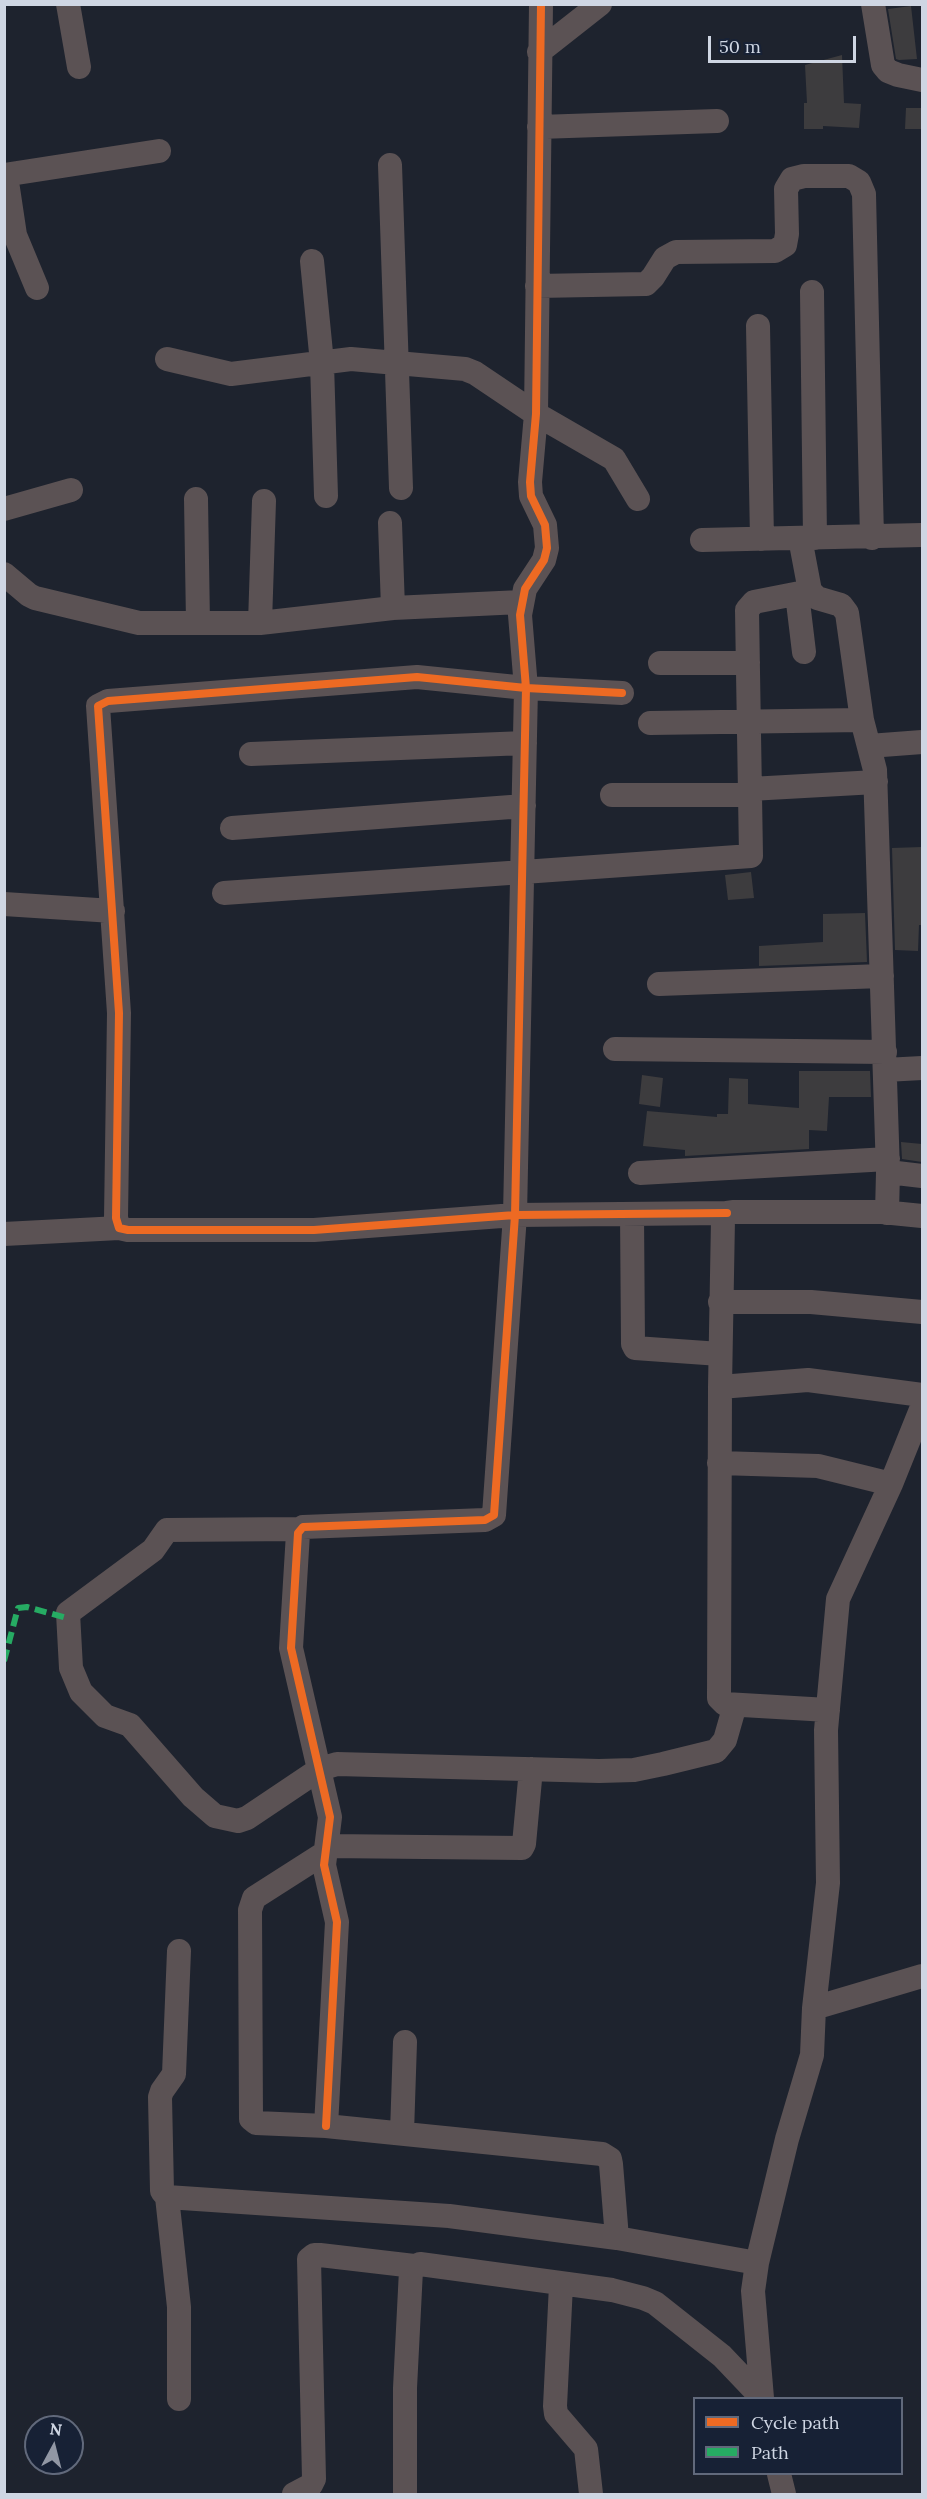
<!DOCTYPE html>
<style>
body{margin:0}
#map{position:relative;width:927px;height:2499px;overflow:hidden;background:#1e232e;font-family:Lora,serif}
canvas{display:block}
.frame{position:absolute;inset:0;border:6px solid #cfd6e3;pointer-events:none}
.legend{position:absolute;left:693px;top:2397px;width:210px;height:78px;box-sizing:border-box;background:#172135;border:2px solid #61697b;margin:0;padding:8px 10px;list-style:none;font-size:18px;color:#cfd6e3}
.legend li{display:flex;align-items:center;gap:12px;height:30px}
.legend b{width:30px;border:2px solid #61697b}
.north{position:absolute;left:24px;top:2415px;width:60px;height:60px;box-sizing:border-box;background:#172135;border:2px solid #61697b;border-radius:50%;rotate:7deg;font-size:16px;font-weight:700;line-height:24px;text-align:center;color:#cfd6e3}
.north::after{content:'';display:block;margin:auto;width:21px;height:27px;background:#9197a4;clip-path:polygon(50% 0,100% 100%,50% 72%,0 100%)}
.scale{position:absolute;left:708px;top:36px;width:148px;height:27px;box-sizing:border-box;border:3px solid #cfd6e3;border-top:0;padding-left:8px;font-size:18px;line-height:21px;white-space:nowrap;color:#cfd6e3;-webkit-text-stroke:4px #172135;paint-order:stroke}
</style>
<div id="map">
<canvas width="927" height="2499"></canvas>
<div class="frame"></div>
<ul class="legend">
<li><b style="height:8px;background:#ed6a23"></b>Cycle path</li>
<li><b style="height:8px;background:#26ab63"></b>Path</li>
</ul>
<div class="north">N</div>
<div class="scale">50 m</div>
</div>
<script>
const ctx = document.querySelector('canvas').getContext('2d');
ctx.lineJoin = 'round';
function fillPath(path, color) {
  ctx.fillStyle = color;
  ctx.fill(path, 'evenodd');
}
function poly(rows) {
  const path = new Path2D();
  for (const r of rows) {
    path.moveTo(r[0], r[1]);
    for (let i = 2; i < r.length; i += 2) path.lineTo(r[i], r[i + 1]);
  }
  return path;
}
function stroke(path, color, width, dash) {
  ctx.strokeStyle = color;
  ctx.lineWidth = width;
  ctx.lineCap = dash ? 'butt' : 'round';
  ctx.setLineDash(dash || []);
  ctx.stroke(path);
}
const building = poly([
 [911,6,917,59,899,60,896,59,888,9],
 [842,55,844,103,861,104,859,128,823,126,823,129,804,129,804,103,807,103,805,65],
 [906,108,922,108,922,129,905,129],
 [922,847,922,925,919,925,918,951,895,950,892,848],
 [751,872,754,898,728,900,725,875],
 [865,913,867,962,759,966,759,946,823,942,823,914],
 [799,1071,870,1071,871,1097,829,1097,827,1131,809,1130,809,1149,685,1156,685,1150,643,1146,647,1111,717,1117,717,1114,728,1114,729,1078,748,1079,748,1104,799,1108],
 [642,1075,663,1078,660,1107,639,1104],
 [901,1142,922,1144,922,1162,902,1159]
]);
const minor = poly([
 [68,4,79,67],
 [873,4,883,65,888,71,898,75,922,80],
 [539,52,600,4],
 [539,127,717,121],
 [390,165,401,488],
 [4,175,159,151],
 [6,175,15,235,37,288],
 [312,261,322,363,326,496],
 [537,286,646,284,653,277,665,258,676,252,775,251,785,245,787,234,786,189,792,179,804,176,849,176,859,182,864,194,872,538],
 [812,292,815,538],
 [758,326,762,539],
 [167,359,231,374,351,359,465,369,475,373,536,414,614,459,638,499],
 [196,499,198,623],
 [4,509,71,490],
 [390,523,393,608],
 [800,538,810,591,817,598,841,605,847,613,862,720,875,770,888,1172,887,1213],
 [702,540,922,535],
 [4,574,29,595,35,598,139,623,260,623,393,608,521,602],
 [797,594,804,652],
 [260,623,264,501],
 [660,663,748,663],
 [622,693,526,688,417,677,108,701,98,706,119,1013,116,1218,119,1228,128,1230,314,1230,515,1215,727,1213],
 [650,723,862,720],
 [869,746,922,742],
 [251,754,525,743],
 [750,789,876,782],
 [612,795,750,795],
 [232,828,524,806],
 [224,893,751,856,747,610,754,602,810,591],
 [4,904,113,911],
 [659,984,882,976],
 [615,1049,885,1052],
 [885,1070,922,1068],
 [888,1172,922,1176],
 [640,1173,888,1159],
 [632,1214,633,1344,635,1348,720,1354],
 [4,1234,119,1228],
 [720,1302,811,1302,922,1312],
 [720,1387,808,1380,922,1395],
 [719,1463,818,1466,891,1484],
 [300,1529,167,1530,153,1550,68,1613,71,1668,81,1692,105,1716,130,1725,193,1797,215,1816,238,1821,247,1818,320,1769,337,1764,599,1771,634,1770,663,1764,716,1751,725,1740,735,1705],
 [828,1710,725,1704,719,1698,720,1387,723,1219,727,1213,734,1212,882,1212,922,1216],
 [327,1846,522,1848,524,1844,531,1769],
 [326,1852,254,1898,250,1910,251,2119,256,2123,326,2126,602,2154,610,2159,611,2164,617,2238],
 [179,1951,174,2074,162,2091,160,2097,162,2191,167,2197,449,2216,617,2238,757,2263],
 [814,2008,922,1976],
 [326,2126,337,1922,324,1865,330,1817,291,1648,298,1533,303,1527,485,1520,494,1515,515,1215,526,688,520,615,525,589,544,560,547,548,545,525,531,496,530,482,536,414,541,4],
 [402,2133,405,2042],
 [167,2197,179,2307,179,2399],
 [561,2285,555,2406,556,2414,586,2449,591,2494],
 [762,2398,753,2291,757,2263,787,2139,812,2055,814,2008,828,1883,826,1730,838,1599,891,1484,922,1407],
 [779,2474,784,2494],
 [294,2494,311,2485,314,2479,309,2259,314,2255,320,2255,414,2266],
 [405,2494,405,2388,411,2270,420,2264,612,2290,643,2298,655,2303,722,2356,762,2398]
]);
const quiet = poly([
 [4,1661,18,1608,27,1607,67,1618]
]);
const cycleway = poly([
 [622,693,526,688,417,677,108,701,98,706,119,1013,116,1218,119,1228,128,1230,314,1230,515,1215,727,1213],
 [326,2126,337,1922,324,1865,330,1817,291,1648,298,1533,303,1527,485,1520,494,1515,515,1215,526,688,520,615,525,589,544,560,547,548,545,525,531,496,530,482,536,414,541,4]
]);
fillPath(building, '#3d3c3e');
stroke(minor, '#5b5254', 24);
stroke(quiet, '#26ab63', 6, [12, 6]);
stroke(cycleway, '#ed6a23', 8);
</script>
